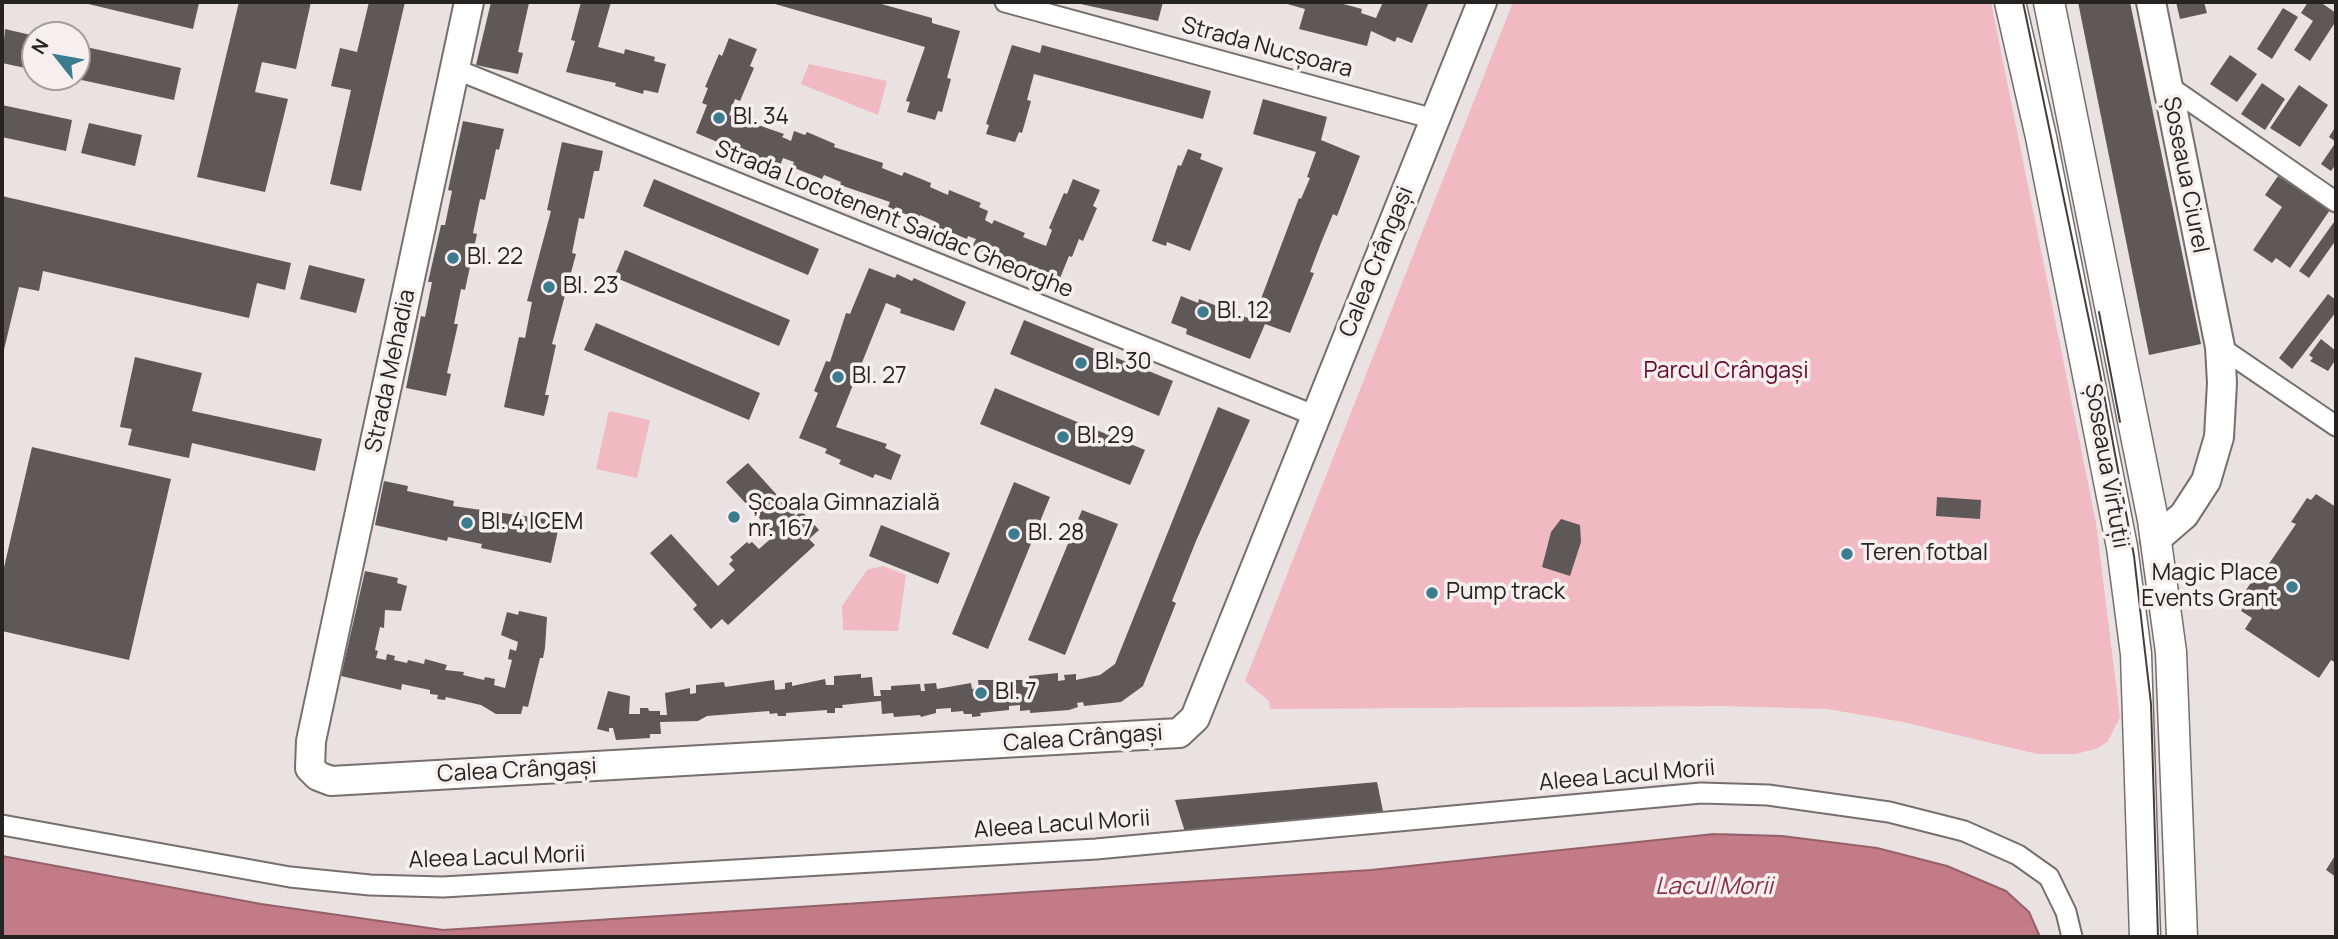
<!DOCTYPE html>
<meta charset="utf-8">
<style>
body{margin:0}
#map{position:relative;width:2338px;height:939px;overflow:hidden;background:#eae1e2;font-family:Manrope,sans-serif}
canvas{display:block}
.frame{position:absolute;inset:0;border:4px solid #262323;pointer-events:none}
.north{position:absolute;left:21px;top:21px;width:70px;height:70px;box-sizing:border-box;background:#f7eeef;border:2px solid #a39d9d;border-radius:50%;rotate:301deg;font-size:19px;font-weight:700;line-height:28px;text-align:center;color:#262323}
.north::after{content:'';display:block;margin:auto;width:24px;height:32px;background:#3c7c8f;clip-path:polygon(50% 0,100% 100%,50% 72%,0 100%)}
</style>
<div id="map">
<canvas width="2338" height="939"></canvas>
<div class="frame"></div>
<div class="north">N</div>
</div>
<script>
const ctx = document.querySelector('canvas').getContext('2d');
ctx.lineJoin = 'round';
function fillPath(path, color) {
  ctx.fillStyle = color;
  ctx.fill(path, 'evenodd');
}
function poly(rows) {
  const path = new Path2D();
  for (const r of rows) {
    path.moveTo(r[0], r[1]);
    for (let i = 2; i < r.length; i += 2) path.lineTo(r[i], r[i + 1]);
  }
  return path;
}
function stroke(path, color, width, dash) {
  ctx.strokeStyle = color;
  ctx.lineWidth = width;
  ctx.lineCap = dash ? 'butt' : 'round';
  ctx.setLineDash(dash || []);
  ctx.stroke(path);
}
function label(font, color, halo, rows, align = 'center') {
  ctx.font = font + ' Manrope,sans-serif';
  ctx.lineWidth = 7;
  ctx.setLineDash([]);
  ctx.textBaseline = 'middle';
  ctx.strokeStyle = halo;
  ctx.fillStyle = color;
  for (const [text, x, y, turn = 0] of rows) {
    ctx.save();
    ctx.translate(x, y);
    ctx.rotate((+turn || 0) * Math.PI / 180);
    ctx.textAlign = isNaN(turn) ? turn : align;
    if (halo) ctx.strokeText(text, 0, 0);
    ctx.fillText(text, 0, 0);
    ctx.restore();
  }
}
const green = poly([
 [1513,2,1991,2,2096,523,2120,717,2108,741,2098,748,2076,754,2037,754,1903,722,1827,709,1721,706,1270,709,1269,701,1245,681],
 [809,64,887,81,878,115,801,84],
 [609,411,650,420,637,478,596,469],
 [883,566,906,575,898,631,843,630,842,606,867,570]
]);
const water = poly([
 [1714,834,1782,836,1877,848,1947,866,2006,891,2029,912,2040,937,2,937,2,856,261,904,443,930,1371,870,1714,834]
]);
const building = poly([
 [193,2,199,3,193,29,84,3],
 [239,2,311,2,296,69,262,62,255,92,288,99,265,192,197,177],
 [369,2,405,2,361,191,330,184,351,90,331,86,340,48,357,52],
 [491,2,529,3,518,52,523,53,518,74,476,65],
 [581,2,611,2,598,47,624,54,625,49,655,57,654,61,666,64,658,93,644,90,643,94,615,86,616,83,566,72,575,41,571,40],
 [768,2,874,2,932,18,932,23,960,31,947,78,951,79,942,112,938,111,935,120,907,112,910,102,906,101,925,47],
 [1163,2,1158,21,1076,3,1076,2],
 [1280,2,1336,2,1362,9,1361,13,1376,18,1383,2,1429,2,1412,43,1397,37,1395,42,1371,31,1367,46,1299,29,1305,9],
 [2078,2,2130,2,2201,344,2149,355],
 [2176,2,2204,2,2207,13,2180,19],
 [2308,2,2325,2,2323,4,2336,13,2336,21,2310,61,2294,50,2313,21,2301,13],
 [2283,8,2298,17,2272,59,2257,49],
 [5,29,35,36,35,70,2,63],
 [729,38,757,49,750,66,754,68,740,101,735,99,729,115,784,134,782,137,791,141,794,131,805,135,807,132,835,144,834,147,883,163,882,168,902,176,904,172,931,183,930,187,948,195,949,190,981,203,979,207,988,211,985,220,992,224,994,220,1025,233,1023,237,1046,246,1052,230,1049,228,1064,193,1067,194,1073,179,1100,190,1093,206,1097,208,1083,241,1079,239,1072,257,1069,256,1058,283,1012,264,1010,268,980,255,982,252,972,247,976,239,968,236,967,239,935,226,936,222,920,215,918,219,888,207,890,202,840,185,841,182,824,175,822,179,792,167,794,162,783,158,779,168,773,166,771,169,739,156,741,152,696,133,707,105,702,103,708,88,705,87,719,54,722,56],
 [77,45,181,68,174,100,77,79],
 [1012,45,1040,53,1042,45,1211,91,1203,119,1034,74,1027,100,1031,101,1022,133,1019,132,1015,142,986,134,989,125,986,124],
 [2230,55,2257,74,2237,102,2210,84],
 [2262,83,2285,99,2265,130,2241,114],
 [2299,85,2328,105,2300,147,2270,128],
 [1263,99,1327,117,1321,140,1360,156,1337,216,1333,214,1321,243,1310,272,1314,273,1290,333,1265,324,1250,359,1186,334,1187,329,1171,323,1181,296,1198,303,1199,299,1253,320,1299,198,1301,199,1310,178,1307,177,1316,152,1253,134],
 [2,105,72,120,66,151,2,137],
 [463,121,504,129,499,150,496,149,485,200,480,199,473,233,477,234,465,290,461,289,454,324,458,324,447,373,451,374,446,396,406,388,421,316,425,317,432,282,428,282,441,225,445,225,452,191,448,190],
 [89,123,142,135,135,166,81,153],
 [2336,126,2336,164,2331,171,2321,164,2336,142,2329,137],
 [562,142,603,151,599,171,594,171,584,219,579,218,572,253,576,254,552,344,556,345,545,395,549,395,544,416,504,407,519,337,525,338,532,302,527,301,551,211,547,210],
 [1188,149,1202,154,1200,159,1223,168,1190,251,1167,242,1166,246,1152,241,1178,165,1181,166],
 [2278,176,2330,210,2290,268,2276,258,2272,263,2253,250,2282,207,2265,195],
 [654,179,819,249,808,275,643,206],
 [2,196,291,263,285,290,257,283,249,318,43,271,39,291,19,287,2,358],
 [2334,222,2336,240,2309,278,2299,271],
 [625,250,790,320,779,346,614,277],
 [309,265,365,279,356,313,300,299],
 [869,268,895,278,897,274,912,281,914,278,966,302,954,331,900,313,901,309,886,303,836,427,887,444,885,448,901,455,891,480,875,474,873,478,839,464,841,460,825,453,827,449,799,438,818,393,814,391,826,361,830,362,846,313,850,314],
 [2328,294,2336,300,2336,312,2292,369,2279,358],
 [1024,320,1173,381,1159,416,1010,354],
 [596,323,760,393,749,420,584,350],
 [2321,339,2336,351,2336,359,2328,371,2310,361,2313,358,2309,355],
 [135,357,202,373,192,411,322,439,315,471,192,443,189,458,128,445,132,429,120,427],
 [995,388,1145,450,1130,485,980,424],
 [1218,407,1250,420,1196,541,1172,601,1176,603,1143,686,1121,702,1084,706,1083,702,1077,703,1078,707,1069,710,1030,713,1030,710,1020,711,1020,705,1009,706,1009,710,980,713,981,716,972,717,972,714,964,714,963,711,951,712,951,708,936,709,936,713,921,717,920,715,894,717,893,713,882,714,881,701,842,705,843,708,835,708,835,713,827,713,827,710,786,713,786,716,778,716,777,713,770,714,769,711,707,716,698,721,660,722,661,734,650,734,650,738,616,740,613,728,609,728,609,732,597,729,608,691,630,696,629,714,640,714,640,708,648,708,649,711,660,711,660,715,667,715,665,693,690,688,690,694,696,693,696,685,724,682,725,687,774,680,775,690,785,689,785,683,792,682,792,686,825,679,826,685,834,685,834,676,861,674,861,678,872,677,874,696,881,696,880,690,891,690,891,686,920,684,921,691,925,691,924,684,936,683,937,689,971,683,972,689,979,688,978,680,1029,680,1029,676,1058,673,1058,681,1065,680,1064,675,1076,674,1076,680,1100,675,1115,664],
 [32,447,171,479,129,660,2,631,2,576],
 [748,463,796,516,801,510,819,530,809,539,815,545,728,625,722,619,711,629,693,609,697,605,650,553,671,534,718,586,735,570,729,564,733,560,730,557,747,542,749,544,752,542,759,549,775,535,726,482],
 [384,481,408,486,407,491,454,501,453,506,560,521,551,563,481,548,482,544,448,537,447,541,375,525],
 [1014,482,1050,497,988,649,952,634],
 [2316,494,2336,507,2336,663,2331,660,2319,678,2245,629,2252,618,2241,611,2248,600,2242,596,2256,575,2260,577,2296,524,2291,522,2307,498,2311,500],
 [1937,497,1981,500,1980,519,1936,516],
 [1082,510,1118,524,1065,655,1028,640],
 [1561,519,1580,525,1581,542,1570,576,1542,567,1551,532],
 [881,525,950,553,938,584,869,556],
 [365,571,398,578,397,583,407,586,401,611,385,610,384,628,380,627,375,650,378,651,376,658,386,660,387,654,395,656,394,660,407,663,408,660,424,664,425,659,447,665,445,670,464,672,463,675,484,680,485,677,495,679,494,685,505,688,512,660,508,659,510,649,516,651,518,642,501,635,507,612,518,615,519,611,547,617,545,648,543,658,540,658,528,707,523,706,521,714,496,714,481,705,446,697,445,700,437,699,438,695,430,694,430,690,402,684,401,690,341,676],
 [1377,782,1384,816,1185,832,1175,800],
 [2336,854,2336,877,2326,870]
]);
const street = poly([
 [1005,2,1434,119],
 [455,69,1316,416],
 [2167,85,2336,202],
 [2220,347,2336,426],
 [2,825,290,877,370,885,443,887,1096,849,1701,793,1768,795,1889,812,1964,831,2018,855,2049,877,2066,912,2072,937]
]);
const secondary = poly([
 [469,2,311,741,310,768,318,776,331,781,1179,733,1195,718,1482,2],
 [2151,2,2220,347,2222,383,2219,437,2206,481,2184,515,2155,540]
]);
const primary = poly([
 [2010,2,2041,137,2122,547,2136,654,2145,937],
 [2049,2,2153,520,2171,652,2182,937]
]);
const tram = poly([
 [2023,2,2099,368,2134,556,2151,704,2158,937],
 [2099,312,2120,422]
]);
const markers = [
 [719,118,7,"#3c7c8f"],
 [453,258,7,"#3c7c8f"],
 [549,287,7,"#3c7c8f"],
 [1203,312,7,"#3c7c8f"],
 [1081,363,7,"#3c7c8f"],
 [838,377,7,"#3c7c8f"],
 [1063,437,7,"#3c7c8f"],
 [734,517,7,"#3c7c8f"],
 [467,523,7,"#3c7c8f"],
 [1014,534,7,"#3c7c8f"],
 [1847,554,7,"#3c7c8f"],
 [2292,587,7,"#3c7c8f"],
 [1432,593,7,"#3c7c8f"],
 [981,693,7,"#3c7c8f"]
];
const streetNames = [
 ["Strada Nucșoara",1267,48,15],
 ["Șoseaua Ciurel",2185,175,79],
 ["Strada Locotenent Saidac Gheorghe",894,220,22],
 ["Calea Crângași",1377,262,-68],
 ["Strada Mehadia",391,371,-78],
 ["Șoseaua Virtuții",2106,466,80],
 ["Calea Crângași",1083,739,-4],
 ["Calea Crângași",517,771,-3],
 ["Aleea Lacul Morii",1627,776,-5],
 ["Aleea Lacul Morii",1062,825,-4],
 ["Aleea Lacul Morii",497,858,-2]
];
const poiNames = [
 ["Bl. 34",733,118],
 ["Bl. 22",467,258],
 ["Bl. 23",563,287],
 ["Bl. 12",1217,312],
 ["Bl. 30",1095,363],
 ["Bl. 27",852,377],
 ["Bl. 29",1077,437],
 ["Școala Gimnazială",748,504],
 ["nr. 167",748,530],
 ["Bl. 4 ICEM",481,523],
 ["Bl. 28",1028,534],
 ["Teren fotbal",1861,554],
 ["Magic Place",2278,574,"right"],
 ["Events Grant",2278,600,"right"],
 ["Pump track",1446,593],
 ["Bl. 7",995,693]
];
const parkNames = [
 ["Parcul Crângași",1726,372]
];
const waterNames = [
 ["Lacul Morii",1714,887]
];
fillPath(green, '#f1b9c1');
fillPath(water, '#c37b87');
stroke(water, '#946169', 2);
fillPath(building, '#5f5858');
stroke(street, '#766e6f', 23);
stroke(secondary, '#766e6f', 32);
stroke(primary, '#766e6f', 33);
stroke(street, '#fff', 19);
stroke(secondary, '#fff', 28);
stroke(primary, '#fff', 30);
stroke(tram, '#413e3e', 2);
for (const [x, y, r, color] of markers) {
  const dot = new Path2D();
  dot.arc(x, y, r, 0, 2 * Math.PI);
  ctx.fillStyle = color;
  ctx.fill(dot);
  stroke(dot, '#f7eeef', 2.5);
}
label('23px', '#262323', '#f7eeef', streetNames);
label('23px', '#262323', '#f7eeef', poiNames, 'left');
label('23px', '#630b27', '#f7eeef', parkNames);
label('italic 24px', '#8a3346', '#f7eeef', waterNames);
</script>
